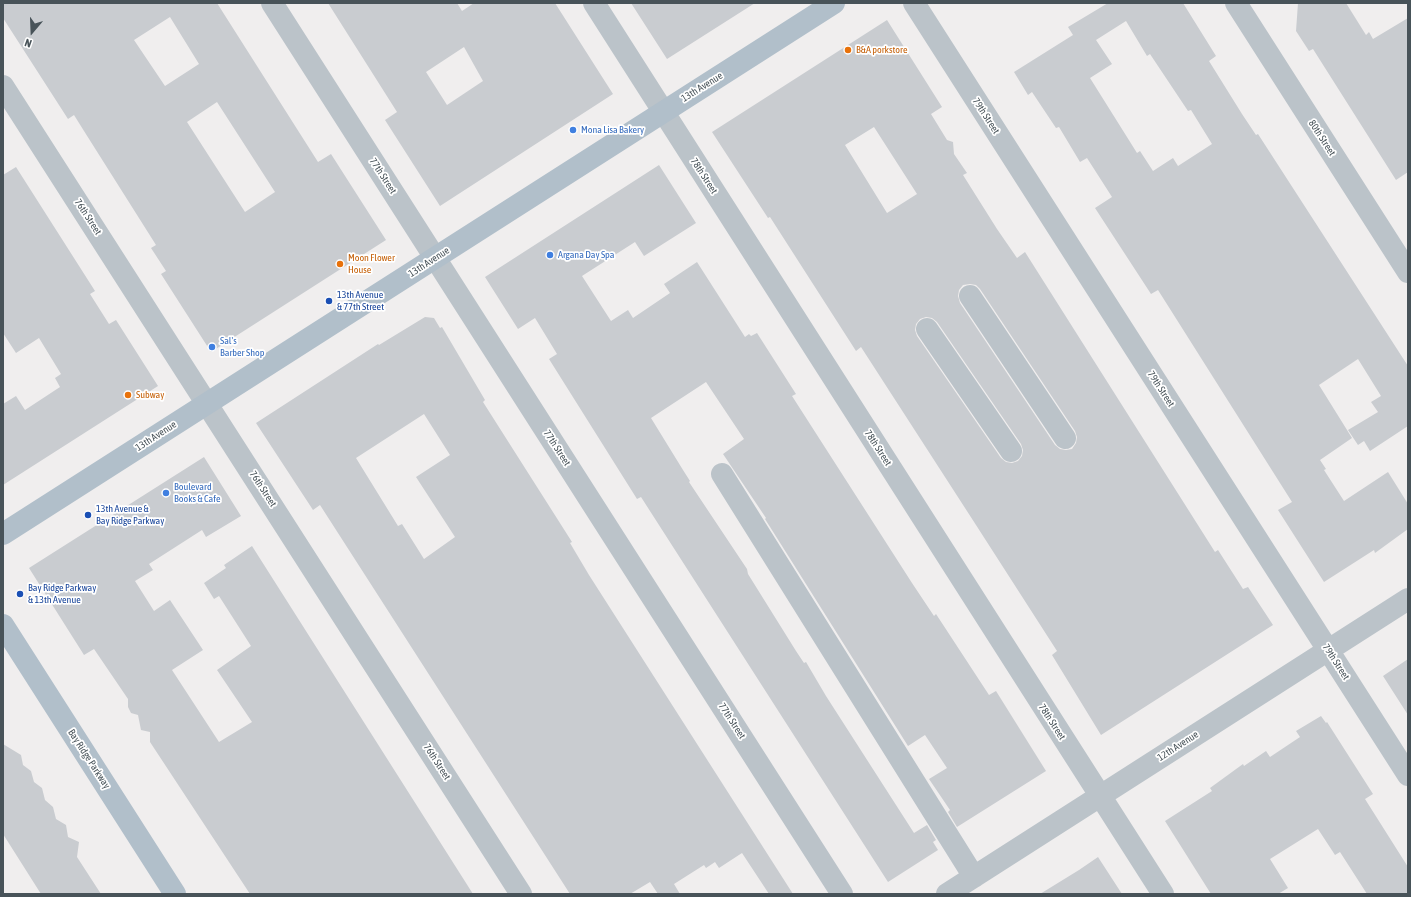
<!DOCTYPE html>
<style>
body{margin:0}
#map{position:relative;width:1411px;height:897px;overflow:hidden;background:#f0eeee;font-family:"Asap Condensed",sans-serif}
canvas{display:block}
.frame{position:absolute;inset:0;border:4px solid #485359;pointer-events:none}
.north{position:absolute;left:12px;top:12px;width:40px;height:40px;-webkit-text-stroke:3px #fff;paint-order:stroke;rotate:199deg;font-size:11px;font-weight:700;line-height:16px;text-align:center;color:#485359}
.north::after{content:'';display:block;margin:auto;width:14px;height:18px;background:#485359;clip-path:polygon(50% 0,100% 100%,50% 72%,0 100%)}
</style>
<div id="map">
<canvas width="1411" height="897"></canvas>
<div class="frame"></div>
<div class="north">N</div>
</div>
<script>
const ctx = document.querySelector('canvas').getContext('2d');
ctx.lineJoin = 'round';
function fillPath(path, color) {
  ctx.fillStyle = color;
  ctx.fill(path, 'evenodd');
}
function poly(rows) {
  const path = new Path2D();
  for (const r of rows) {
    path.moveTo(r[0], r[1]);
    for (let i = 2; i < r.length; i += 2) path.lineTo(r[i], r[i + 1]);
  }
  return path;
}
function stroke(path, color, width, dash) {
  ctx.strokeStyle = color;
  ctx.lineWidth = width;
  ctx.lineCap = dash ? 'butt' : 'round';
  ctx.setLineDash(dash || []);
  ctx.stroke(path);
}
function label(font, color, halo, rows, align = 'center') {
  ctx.font = font + ' "Asap Condensed",sans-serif';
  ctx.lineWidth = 3.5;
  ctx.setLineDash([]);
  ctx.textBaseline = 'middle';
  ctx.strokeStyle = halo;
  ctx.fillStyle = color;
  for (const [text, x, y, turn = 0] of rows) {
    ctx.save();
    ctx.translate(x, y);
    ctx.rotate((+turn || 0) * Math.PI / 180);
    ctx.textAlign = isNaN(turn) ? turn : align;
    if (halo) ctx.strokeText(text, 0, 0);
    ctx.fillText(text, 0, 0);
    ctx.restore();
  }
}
const building = poly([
 [3,3,217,3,318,162,331,154,386,240,211,352,161,274,166,271,151,248,156,245,84,131,74,115,68,119,3,18],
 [170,17,199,64,165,86,134,40],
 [217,102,275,192,245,212,187,122],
 [328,3,457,3,462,11,474,3,555,3,613,94,440,206,385,120,397,112],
 [464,47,483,81,447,105,426,72],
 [631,3,755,3,667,59],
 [1108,3,1183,3,1216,56,1209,61,1242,114,1256,135,1258,134,1408,366,1408,426,1370,451,1364,441,1358,445,1348,430,1378,412,1371,402,1381,396,1358,359,1319,385,1352,438,1320,460,1326,469,1324,470,1344,501,1388,472,1408,504,1408,529,1375,553,1374,550,1324,582,1278,510,1292,502,1158,290,1151,294,1095,208,1112,197,1087,158,1080,162,1059,127,1056,128,1032,92,1028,95,1014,72,1073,35,1068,27],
 [1126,21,1147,56,1150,54,1188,111,1191,110,1212,144,1178,166,1173,158,1153,171,1140,151,1137,153,1090,78,1112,64,1096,40],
 [1298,3,1346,3,1366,35,1369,32,1373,39,1408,18,1408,172,1396,180,1313,49,1309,51,1296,31],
 [887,20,942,107,931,114,947,140,953,142,954,154,967,173,963,175,997,229,1017,258,1025,252,1215,552,1218,550,1243,589,1248,587,1273,625,1101,735,1052,655,1057,651,976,525,861,347,856,351,770,217,768,218,712,132],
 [874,127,917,194,887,213,845,145],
 [970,284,976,285,980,289,1075,431,1077,437,1076,443,1072,449,1066,450,1060,449,1055,445,960,303,958,296,959,290,963,285],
 [926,317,932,318,937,322,1021,444,1023,450,1022,456,1018,461,1012,463,1006,462,1001,458,917,336,915,330,916,324,920,319],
 [659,165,696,223,644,256,635,242,582,276,611,321,628,310,633,318,670,293,664,284,697,262,745,337,749,334,751,336,757,333,796,394,792,396,912,583,934,616,936,614,989,695,996,691,1046,771,957,827,948,812,950,810,929,779,947,768,925,735,908,746,777,538,765,519,766,518,723,454,744,439,706,382,651,418,683,470,690,481,689,482,747,569,748,574,796,651,804,663,806,662,826,696,914,833,927,825,936,840,933,842,938,850,888,882,641,497,637,499,549,359,557,354,535,318,518,329,485,277],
 [16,167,95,291,90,294,109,324,116,320,158,386,3,485,3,404,16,396,25,410,60,387,55,378,61,374,39,338,16,353,3,333,3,175],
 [425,317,434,318,440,328,442,327,485,400,483,402,572,542,570,543,589,575,793,894,769,894,742,853,719,868,715,862,706,868,704,865,674,884,680,894,658,894,650,882,630,894,570,894,320,505,313,510,256,423,378,344,379,345],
 [424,414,450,455,416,477,455,537,424,559,402,524,398,526,356,458],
 [204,457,241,516,206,537,202,530,149,564,153,570,135,581,154,611,170,600,203,650,172,670,219,742,252,722,217,670,251,646,219,596,214,599,204,583,226,568,224,565,252,546,473,894,250,894,150,742,150,732,141,730,138,715,131,713,128,707,128,699,94,649,84,655,29,568],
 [1408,659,1408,715,1383,676],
 [1321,716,1326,723,1327,722,1373,794,1365,799,1408,867,1408,894,1367,894,1340,852,1335,855,1318,829,1270,859,1288,888,1278,894,1211,894,1165,821,1212,791,1210,788,1243,764,1244,766,1266,751,1270,757,1300,737,1296,731],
 [3,744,21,755,23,765,31,771,34,782,42,788,45,800,53,807,56,819,66,825,68,837,79,842,77,857,101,894,41,894,3,834],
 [1098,857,1122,894,1040,894,1079,870]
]);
const minor = poly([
 [272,3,842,894],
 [594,3,1163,894],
 [914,3,1408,775],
 [1236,3,1408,272],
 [3,86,521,894],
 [970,296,1065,438],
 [927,329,1011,451],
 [722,474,974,877],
 [947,894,1408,599]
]);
const major = poly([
 [3,534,834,3],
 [3,625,175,894]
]);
const markers = [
 [848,50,4,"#e8710a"],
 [573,130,4,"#3f7fe0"],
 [550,255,4,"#3f7fe0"],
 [340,264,4,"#e8710a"],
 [329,301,4,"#1a4fb4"],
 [212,347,4,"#3f7fe0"],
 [128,395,4,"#e8710a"],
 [166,493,4,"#3f7fe0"],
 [88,515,4,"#1a4fb4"],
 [20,594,4,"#1a4fb4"]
];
const foodNames = [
 ["B&A porkstore",856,50],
 ["Moon Flower",348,258],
 ["House",348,270],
 ["Subway",136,395]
];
const streetNames = [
 ["13th Avenue",702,87,-32],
 ["79th Street",986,116,57],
 ["80th Street",1322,138,57],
 ["77th Street",383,176,57],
 ["78th Street",704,176,57],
 ["76th Street",88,217,57],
 ["13th Avenue",429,262,-33],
 ["79th Street",1161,389,57],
 ["13th Avenue",156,436,-33],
 ["77th Street",557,448,57],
 ["78th Street",878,448,57],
 ["76th Street",263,489,57],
 ["79th Street",1336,662,57],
 ["77th Street",732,721,57],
 ["78th Street",1052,722,57],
 ["12th Avenue",1178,746,-33],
 ["Bay Ridge Parkway",89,759,57],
 ["76th Street",437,762,57]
];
const shopNames = [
 ["Mona Lisa Bakery",581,130],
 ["Argana Day Spa",558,255],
 ["Sal's",220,341],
 ["Barber Shop",220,353],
 ["Boulevard",174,487],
 ["Books & Cafe",174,499]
];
const transitNames = [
 ["13th Avenue",337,295],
 ["& 77th Street",337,307],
 ["13th Avenue &",96,509],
 ["Bay Ridge Parkway",96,521],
 ["Bay Ridge Parkway",28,588],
 ["& 13th Avenue",28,600]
];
fillPath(building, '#c9ccd0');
stroke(minor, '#bbc3c9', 22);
stroke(major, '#b1bfca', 22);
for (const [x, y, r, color] of markers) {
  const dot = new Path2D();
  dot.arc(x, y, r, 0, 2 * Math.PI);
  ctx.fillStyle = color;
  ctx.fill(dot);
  stroke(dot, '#fff', 1.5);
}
label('10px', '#c56008', '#fff', foodNames, 'left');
label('10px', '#485359', '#fff', streetNames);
label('10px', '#366cbe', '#fff', shopNames, 'left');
label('10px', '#164399', '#fff', transitNames, 'left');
</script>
